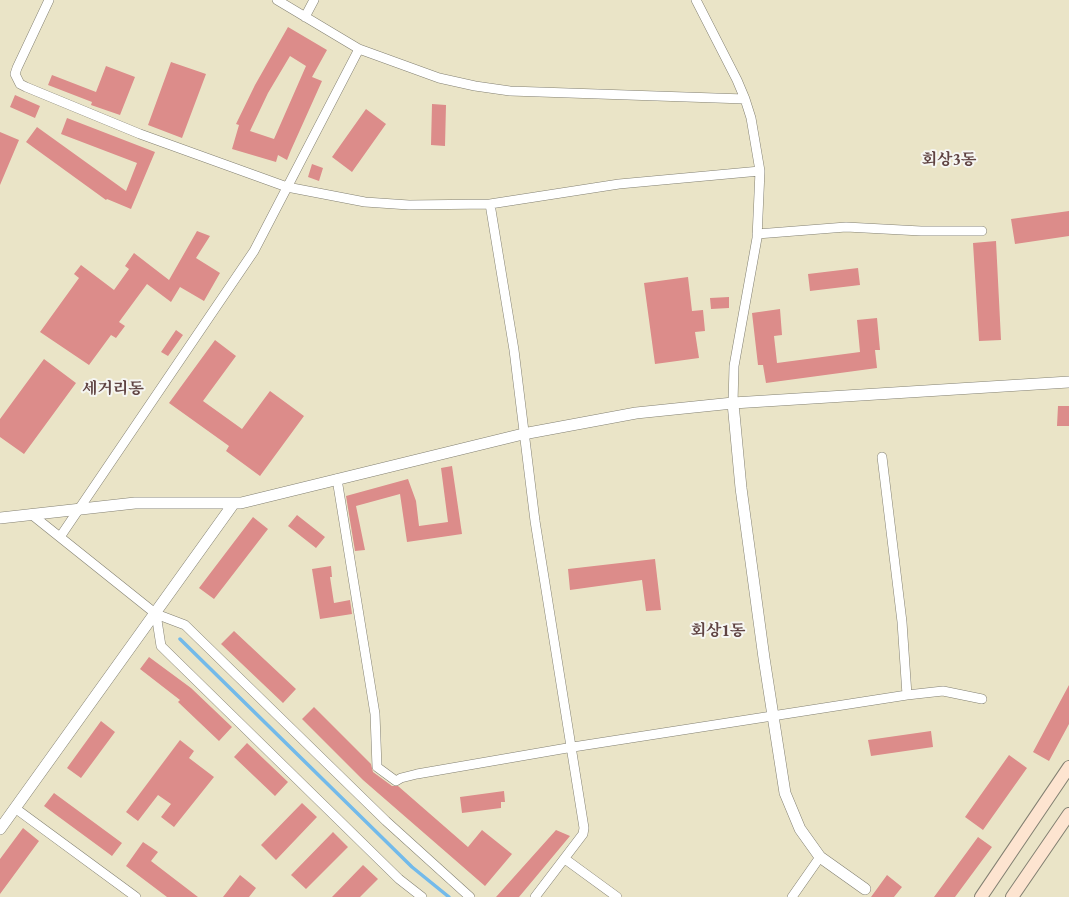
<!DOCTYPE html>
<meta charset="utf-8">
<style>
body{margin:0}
canvas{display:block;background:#eae4c7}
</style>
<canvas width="1069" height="897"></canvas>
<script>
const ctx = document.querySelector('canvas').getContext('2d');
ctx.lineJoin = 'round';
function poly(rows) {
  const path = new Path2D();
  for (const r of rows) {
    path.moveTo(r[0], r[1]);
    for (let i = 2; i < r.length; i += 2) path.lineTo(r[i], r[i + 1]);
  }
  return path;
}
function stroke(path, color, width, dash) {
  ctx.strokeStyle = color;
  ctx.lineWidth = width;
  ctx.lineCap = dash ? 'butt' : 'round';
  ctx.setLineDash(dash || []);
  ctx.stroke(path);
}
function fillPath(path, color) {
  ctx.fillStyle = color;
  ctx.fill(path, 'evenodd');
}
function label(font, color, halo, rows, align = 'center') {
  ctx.font = font + ' "EB Garamond","Noto Serif KR",serif';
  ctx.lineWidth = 4;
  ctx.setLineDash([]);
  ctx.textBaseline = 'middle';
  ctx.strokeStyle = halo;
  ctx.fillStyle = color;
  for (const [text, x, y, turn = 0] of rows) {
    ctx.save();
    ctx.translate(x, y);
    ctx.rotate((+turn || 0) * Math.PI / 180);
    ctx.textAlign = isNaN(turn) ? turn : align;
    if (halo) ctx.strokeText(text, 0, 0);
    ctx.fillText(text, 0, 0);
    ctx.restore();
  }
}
const stream = poly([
 [180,639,412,867,449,897]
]);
const building = poly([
 [288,27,327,50,312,77,322,81,291,150,287,160,278,155,276,162,232,149,239,125,236,124,255,85],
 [290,56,306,66,274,139,250,131,268,93],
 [171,62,206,74,182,138,148,125],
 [106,66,135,77,120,115,91,105,92,102,48,85,52,75,96,92],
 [15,95,40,106,35,118,10,107],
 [432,104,446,105,445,146,431,145],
 [366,109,386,124,352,172,332,157],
 [67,118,155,152,131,209,107,199,106,200,26,142,37,127,126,191,137,163,61,134],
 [0,132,19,140,0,185],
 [312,164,323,168,319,181,308,177],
 [1069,211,1069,236,1015,244,1011,219],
 [197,231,210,236,196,258,220,273,204,301,180,287,171,302,147,284,119,322,125,326,116,338,111,335,89,365,40,332,79,278,74,274,81,265,114,290,129,269,125,266,134,253,169,280],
 [996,241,1001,340,979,341,973,243],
 [858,268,860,285,810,291,808,274],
 [688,277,692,311,703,310,705,331,695,332,699,358,655,364,644,283],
 [729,297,729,308,711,309,710,298],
 [780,309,782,335,774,336,777,363,860,352,857,320,877,318,880,350,875,350,877,368,766,383,763,365,758,365,752,313],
 [176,330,183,335,168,356,161,352],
 [215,340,236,356,203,401,242,429,270,391,304,416,260,476,226,451,229,446,169,403],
 [44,359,76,383,24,454,0,437,0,419],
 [1058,406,1069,406,1069,426,1057,426],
 [452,466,462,534,407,542,400,494,356,506,365,550,355,551,346,496,408,479,416,501,419,526,448,522,441,468],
 [297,515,325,537,316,548,288,526],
 [253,517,268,529,214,599,199,588],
 [655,559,661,610,646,611,642,580,570,590,568,569],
 [331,566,332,577,330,577,334,603,350,600,352,614,320,619,312,569],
 [234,631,296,689,283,703,221,644],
 [149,657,191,688,232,727,219,741,178,702,180,700,140,669],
 [1069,685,1069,724,1049,761,1033,752],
 [314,707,371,764,373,772,392,786,398,786,468,847,482,830,512,854,485,886,363,780,302,719],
 [101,721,115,732,81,778,67,768],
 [931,731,933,747,871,756,868,740],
 [180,740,194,751,189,758,214,777,174,827,161,817,171,804,158,795,138,821,126,812],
 [247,743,288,782,275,796,234,757],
 [1009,755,1027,768,983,830,965,817],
 [504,791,505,802,501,802,501,808,462,813,460,797],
 [54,793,122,843,112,856,44,806],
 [302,803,317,817,276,860,261,845],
 [23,828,39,841,0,894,0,859],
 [556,830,570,836,519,897,496,897],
 [333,832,348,847,306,889,291,875],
 [978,837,992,847,955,897,934,897],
 [143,842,158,852,151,861,198,897,167,897,126,866],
 [363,865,378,879,360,897,332,897],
 [240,875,256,888,249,897,223,897],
 [887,875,902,887,894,897,871,897]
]);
const minor = poly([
 [49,0,17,68,15,74,20,84,26,87,140,134,287,187,365,202,409,205,490,204,619,184,760,171],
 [277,0,359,49,439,78,475,86,510,91,745,99],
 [696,0,737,80,745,99,751,118,760,171,757,238,734,366,733,403],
 [305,17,314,0],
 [490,204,514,350,535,521,584,828,583,834,535,897],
 [757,234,846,227,921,231,982,231],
 [882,457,902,622,907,695],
 [337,479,375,714,377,767,396,781,401,778,417,774,573,747,907,695,943,691,982,699],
 [31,514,156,614,185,625,386,821,470,897],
 [60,537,254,251,359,49],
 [156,614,161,646,399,879,422,897],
 [15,808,136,897],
 [565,859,617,897],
 [792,897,820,857]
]);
const tertiary = poly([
 [733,403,741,488,764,658,785,793,800,829,820,857,865,889],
 [0,518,135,503,241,503,523,434,636,413,733,403,1069,382],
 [0,829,234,503]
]);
const secondary = poly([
 [981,897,1069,767],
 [1012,897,1069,814]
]);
const neighbourhoodNames = [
 ["회상3동",949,161],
 ["세거리동",113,390],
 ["회상1동",718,632]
];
stroke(stream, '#73baea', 3.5);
fillPath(building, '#dc8c8a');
stroke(minor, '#838072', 10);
stroke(tertiary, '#838072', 12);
stroke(secondary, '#838072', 14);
stroke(minor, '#fff', 9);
stroke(tertiary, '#fff', 11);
stroke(secondary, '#fde4d0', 12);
label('bold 16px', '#5f4342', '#f6f6f2', neighbourhoodNames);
</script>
